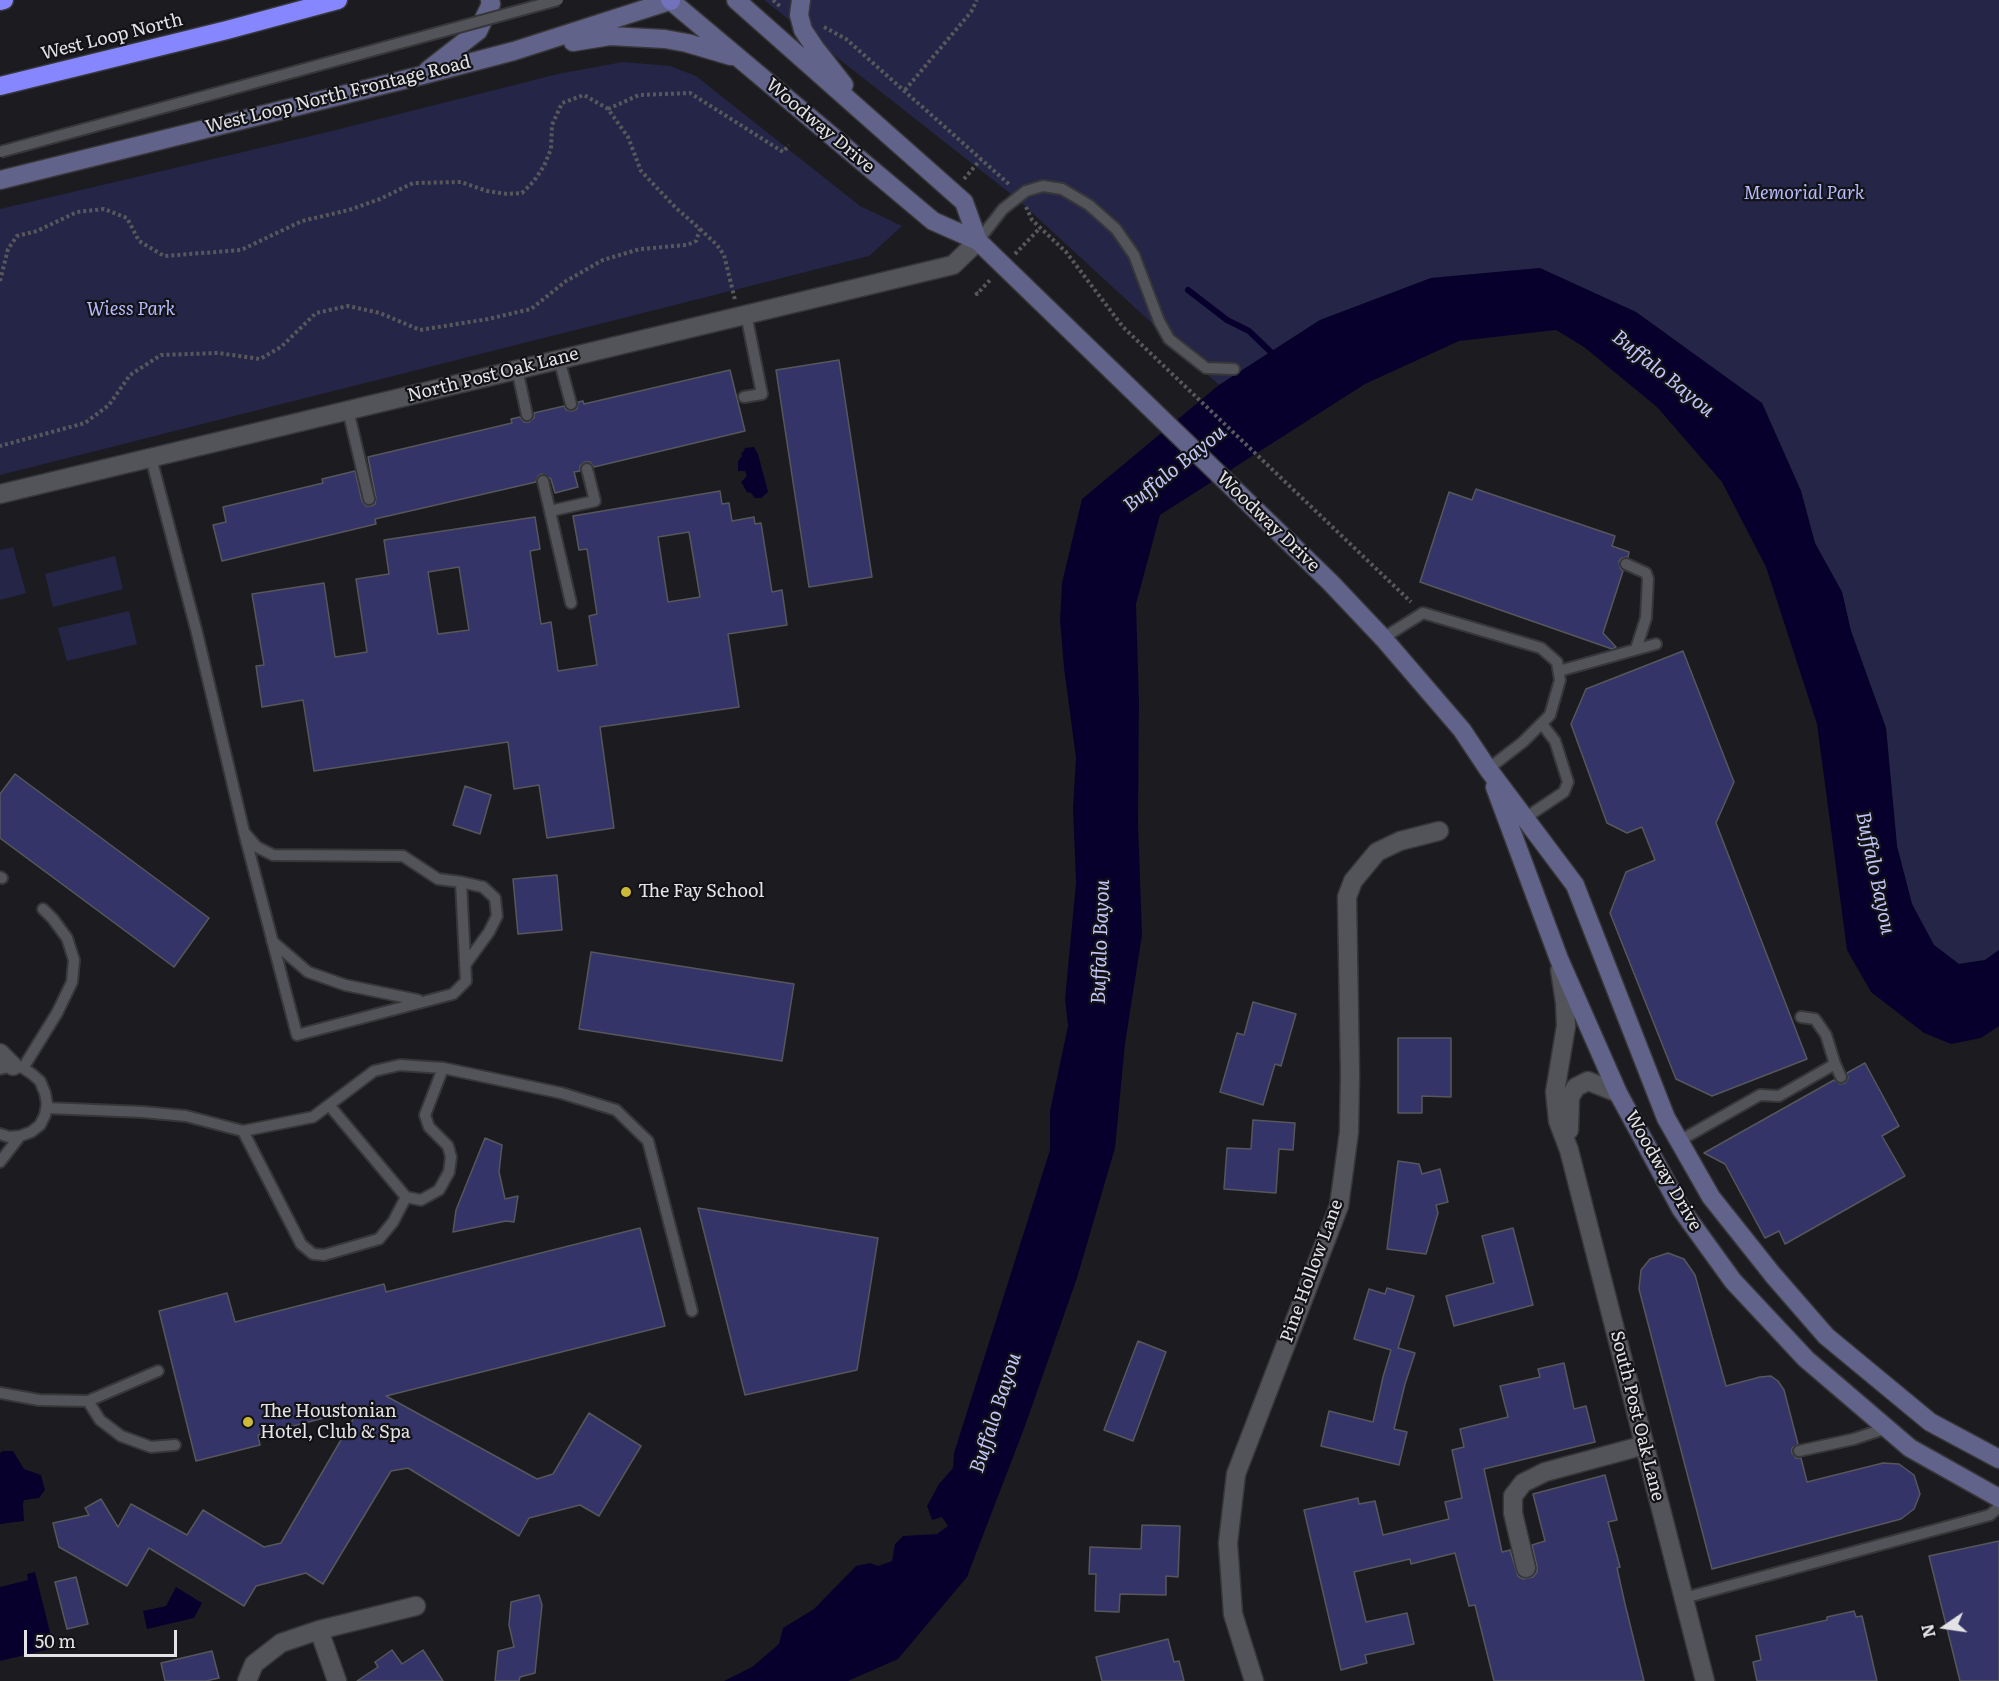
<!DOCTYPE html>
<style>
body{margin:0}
#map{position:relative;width:1999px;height:1681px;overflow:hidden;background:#1c1c20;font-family:Literata,serif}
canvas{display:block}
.north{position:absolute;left:1915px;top:1597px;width:60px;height:60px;-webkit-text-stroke:4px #131317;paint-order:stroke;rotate:257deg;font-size:16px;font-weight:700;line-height:24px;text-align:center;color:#e3e3e6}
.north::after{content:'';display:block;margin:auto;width:21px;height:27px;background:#e3e3e6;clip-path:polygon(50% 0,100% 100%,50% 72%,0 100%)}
.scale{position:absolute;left:24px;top:1630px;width:153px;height:27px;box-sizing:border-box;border:3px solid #e3e3e6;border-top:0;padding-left:8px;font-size:18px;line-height:21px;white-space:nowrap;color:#e3e3e6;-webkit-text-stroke:4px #131317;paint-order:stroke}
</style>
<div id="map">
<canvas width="1999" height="1681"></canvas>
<div class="north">N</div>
<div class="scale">50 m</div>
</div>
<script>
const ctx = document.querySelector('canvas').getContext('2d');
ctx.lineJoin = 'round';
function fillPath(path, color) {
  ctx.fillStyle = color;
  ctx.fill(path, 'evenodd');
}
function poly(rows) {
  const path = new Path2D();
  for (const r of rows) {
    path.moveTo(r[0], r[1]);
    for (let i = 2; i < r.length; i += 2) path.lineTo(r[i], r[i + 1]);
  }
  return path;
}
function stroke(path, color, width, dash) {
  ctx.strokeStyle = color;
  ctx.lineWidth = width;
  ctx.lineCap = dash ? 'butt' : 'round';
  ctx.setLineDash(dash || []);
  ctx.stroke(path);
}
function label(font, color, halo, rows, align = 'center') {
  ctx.font = font + ' Literata,serif';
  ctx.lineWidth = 4.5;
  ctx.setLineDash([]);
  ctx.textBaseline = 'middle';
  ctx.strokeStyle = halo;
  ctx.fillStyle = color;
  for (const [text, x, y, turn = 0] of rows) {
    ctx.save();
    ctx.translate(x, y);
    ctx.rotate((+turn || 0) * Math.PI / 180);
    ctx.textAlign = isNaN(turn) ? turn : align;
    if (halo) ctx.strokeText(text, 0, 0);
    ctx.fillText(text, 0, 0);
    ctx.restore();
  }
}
const green = poly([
 [764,0,1999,0,1999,950,1985,960,1959,964,1934,945,1912,904,1897,846,1886,728,1851,631,1842,592,1815,543,1801,491,1762,403,1636,312,1540,268,1431,278,1320,320,1219,385,1016,198],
 [623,62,670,66,696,76,860,206,902,226,869,256,0,475,0,209,324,133,558,74],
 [13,547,26,593,0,600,0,550],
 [115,556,123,589,53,607,45,574],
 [129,611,137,644,67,661,58,628]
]);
const water = poly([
 [1540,268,1636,312,1762,403,1801,491,1815,543,1842,592,1851,631,1886,728,1897,846,1912,904,1934,945,1959,964,1985,960,1999,950,1999,1026,1981,1038,1951,1044,1924,1033,1871,992,1847,950,1817,724,1766,567,1722,482,1657,407,1584,347,1556,330,1459,341,1365,384,1160,515,1136,604,1139,701,1138,822,1142,935,1125,1044,1115,1148,1077,1278,1025,1426,967,1577,898,1659,848,1681,724,1681,752,1667,779,1644,783,1628,814,1609,856,1566,870,1563,878,1566,892,1561,895,1544,903,1536,937,1534,948,1526,942,1517,932,1520,927,1506,939,1484,953,1468,954,1453,960,1434,1050,1150,1050,1111,1068,1026,1065,999,1076,883,1073,808,1076,758,1064,668,1060,620,1062,583,1082,499,1219,385,1320,320,1431,278],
 [754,447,758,454,768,492,761,498,755,498,751,493,747,492,741,482,747,476,745,471,738,471,738,461,742,456,741,453,743,452,745,448],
 [3,1451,13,1451,24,1469,41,1475,45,1490,39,1498,24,1500,23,1504,24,1521,0,1524,0,1453],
 [35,1572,54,1648,0,1661,0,1587,28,1580,27,1574],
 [176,1587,202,1603,194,1618,147,1629,143,1611,166,1606]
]);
const stream = poly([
 [1188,290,1227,320,1249,331,1275,356]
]);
const building = poly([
 [839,360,872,577,809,587,776,370,839,360],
 [730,370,745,431,594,467,590,462,585,462,580,466,580,471,574,472,578,487,555,493,551,479,542,474,538,476,536,482,375,519,376,524,222,561,213,525,226,522,223,507,323,483,322,479,355,471,362,501,366,506,371,506,375,504,376,498,368,457,512,423,511,419,520,417,524,422,529,422,534,418,534,413,564,406,566,410,572,411,577,409,578,402,583,401,584,404,730,370],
 [1476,489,1615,536,1612,546,1629,552,1628,557,1622,558,1619,561,1620,568,1623,571,1603,633,1616,647,1612,649,1420,582,1449,492,1472,500,1476,489],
 [720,491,722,504,729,503,732,521,754,517,755,524,761,523,772,592,782,590,787,625,728,634,739,707,600,727,614,828,547,838,539,785,514,789,508,742,314,771,303,700,262,707,256,666,264,665,252,594,324,583,335,657,367,652,356,579,389,574,384,540,535,517,540,549,530,551,541,624,551,622,558,671,597,665,589,616,597,614,587,549,579,550,573,516,720,491],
 [689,532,700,597,668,602,658,537,689,532],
 [459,567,469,630,438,634,428,572,459,567],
 [1683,651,1734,782,1716,823,1807,1059,1712,1096,1676,1079,1610,913,1626,872,1655,860,1642,827,1627,833,1607,823,1571,724,1586,689,1683,651],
 [15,774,209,918,174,967,0,838,0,794,15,774],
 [465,786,491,795,480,834,453,825,465,786],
 [557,875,562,930,518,934,513,879,557,875],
 [591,952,794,984,782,1061,579,1029,591,952],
 [1253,1002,1296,1014,1281,1066,1275,1064,1263,1105,1220,1092,1237,1033,1244,1035,1253,1002],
 [1398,1038,1451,1038,1451,1097,1422,1096,1422,1113,1398,1113,1398,1038],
 [1865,1063,1899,1126,1882,1136,1905,1176,1785,1244,1779,1231,1765,1238,1725,1164,1704,1153,1834,1080,1840,1084,1845,1083,1848,1078,1847,1073,1865,1063],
 [1253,1120,1295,1123,1293,1150,1279,1149,1276,1193,1224,1189,1227,1148,1251,1149,1253,1120],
 [485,1138,502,1145,499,1172,505,1199,518,1196,514,1222,506,1221,453,1232,456,1210,485,1138],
 [1398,1161,1419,1164,1422,1174,1440,1169,1448,1202,1436,1205,1438,1213,1426,1254,1387,1249,1398,1161],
 [698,1208,878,1238,857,1370,745,1395,698,1208],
 [640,1228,665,1326,386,1396,537,1479,553,1474,589,1413,641,1446,599,1516,580,1505,529,1518,519,1536,408,1468,391,1471,323,1584,306,1573,256,1586,244,1606,149,1548,127,1586,59,1547,53,1523,89,1515,85,1508,101,1499,118,1527,131,1504,187,1535,203,1510,264,1547,281,1543,359,1409,258,1435,260,1445,196,1461,159,1311,227,1293,235,1322,384,1284,386,1292,640,1228],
 [1513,1228,1533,1305,1454,1326,1446,1296,1494,1283,1482,1236,1513,1228],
 [1668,1253,1684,1259,1695,1275,1726,1386,1760,1377,1771,1376,1778,1381,1784,1390,1798,1444,1792,1448,1792,1453,1796,1458,1801,1458,1807,1482,1883,1463,1899,1464,1914,1475,1920,1494,1914,1509,1901,1519,1712,1569,1639,1289,1641,1270,1650,1259,1668,1253],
 [1387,1288,1414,1296,1398,1348,1415,1353,1405,1384,1394,1429,1407,1432,1399,1465,1321,1446,1329,1411,1373,1422,1383,1377,1391,1350,1354,1339,1369,1289,1385,1294,1387,1288],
 [1138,1341,1166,1352,1133,1441,1104,1430,1138,1341],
 [1564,1363,1574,1409,1586,1406,1595,1442,1484,1469,1502,1552,1510,1550,1518,1576,1523,1579,1533,1577,1537,1572,1537,1566,1532,1545,1545,1541,1533,1494,1605,1475,1617,1520,1608,1522,1620,1567,1617,1568,1625,1604,1644,1681,1494,1681,1475,1605,1469,1606,1455,1553,1411,1564,1410,1559,1354,1572,1366,1622,1407,1613,1414,1644,1365,1655,1367,1663,1341,1670,1304,1510,1358,1498,1359,1504,1375,1501,1383,1535,1449,1519,1445,1502,1462,1498,1452,1450,1464,1447,1460,1429,1508,1417,1500,1386,1540,1377,1538,1369,1564,1363],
 [1142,1525,1180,1526,1178,1577,1166,1576,1166,1595,1120,1594,1119,1612,1095,1611,1096,1574,1089,1574,1090,1547,1141,1549,1142,1525],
 [1999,1541,1999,1681,1960,1681,1929,1556,1999,1541],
 [76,1577,88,1624,67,1629,55,1582,76,1577],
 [539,1595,542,1605,535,1673,520,1677,519,1681,495,1681,498,1651,514,1647,509,1625,511,1602,539,1595],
 [1854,1611,1856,1617,1862,1616,1877,1681,1757,1681,1753,1662,1761,1660,1756,1636,1827,1620,1827,1617,1854,1611],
 [1168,1639,1174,1662,1179,1661,1184,1681,1102,1681,1096,1657,1168,1639],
 [392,1650,402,1664,423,1650,443,1681,357,1681,378,1667,375,1662,392,1650],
 [212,1651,219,1678,206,1681,165,1681,161,1663,212,1651]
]);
const path = poly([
 [773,0,782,8],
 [824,27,846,39,1010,185],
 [905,90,971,12,977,0],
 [608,109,639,95,690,93,783,152,789,145],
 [964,179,981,159],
 [1026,207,1032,220,1066,252,1123,327,1411,602],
 [700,229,717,245,724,255,735,300],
 [1015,254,1040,228],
 [0,281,8,249,17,236,37,231,77,212,104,209,127,218,139,241,164,256,241,250,302,221,349,210,380,199,413,183,461,182,487,191,507,194,522,193,534,181,544,166,551,149,552,125,562,103,584,95,608,109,628,137,641,171,676,208,700,229,696,241,687,245,640,249,603,260,566,281,531,309,488,319,420,330,380,313,348,306,316,313,281,347,260,359,218,353,161,355,130,375,109,405,85,423,0,446],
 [976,292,977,294,991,279]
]);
const service = poly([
 [978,241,1003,209,1026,191,1043,186,1062,189,1089,205,1116,229,1134,255,1159,321,1169,339,1206,368,1234,369],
 [559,359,571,404],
 [517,369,527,415],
 [744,397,762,394,746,314],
 [348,410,369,499],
 [151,458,197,633,244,832,297,1035,453,994,466,981,461,882,438,879,403,856,273,855,257,847,244,832],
 [543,481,571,603],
 [550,511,595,501,587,469],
 [1626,564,1646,573,1648,579,1646,618,1636,649],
 [1383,638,1423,613,1541,648,1557,662,1560,680,1550,715,1523,742,1488,769],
 [1559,671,1656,644],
 [1525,818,1564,792,1568,782,1555,741,1542,724],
 [0,877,2,878],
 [461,882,483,887,495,898,497,916,489,932,465,965],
 [272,941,308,972,345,985,418,1000],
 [1801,1017,1815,1019,1826,1035,1835,1064,1841,1077],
 [23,1068,57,1013,72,982,74,960,67,938,53,919,43,909],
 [0,1069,13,1066,23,1068,32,1074,40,1081,45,1093,47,1104,45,1115,40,1125,31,1132,20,1136,9,1137,0,1134],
 [329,1105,406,1197,421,1200,439,1190,449,1172,451,1157,448,1146,429,1127,425,1115,443,1068],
 [47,1108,143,1112,186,1116,243,1131,313,1117,374,1071,400,1065,443,1068,561,1093,616,1110,648,1141,692,1311],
 [243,1131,301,1244,313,1254,324,1255,379,1239,393,1222,406,1197],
 [1679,1141,1760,1095,1779,1096,1835,1064],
 [0,1162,20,1136],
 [0,1393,39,1400,88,1401,158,1371],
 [88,1401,100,1420,121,1436,151,1447,175,1445],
 [1799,1451,1854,1439,1887,1428],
 [1684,1598,1990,1515,1999,1507]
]);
const minor = poly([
 [0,1053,13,1066],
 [1526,1568,1513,1513,1513,1496,1523,1483,1545,1472,1645,1445],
 [319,1630,337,1681],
 [247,1681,254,1664,281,1643,319,1630,416,1606],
 [1254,1681,1233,1614,1228,1543,1236,1474,1339,1206,1349,1132,1350,1074,1347,897,1353,881,1377,852,1400,841,1439,831]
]);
const tertiary = poly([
 [0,494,953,265,978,241],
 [1560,970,1565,1003,1566,1026,1555,1092,1558,1121,1569,1150,1705,1681],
 [1569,1130,1570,1097,1576,1087,1588,1081,1618,1093]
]);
const secondary = poly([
 [736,0,964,202,978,241],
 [801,0,799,15,803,30,815,48,844,85],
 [671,1,933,221,978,241,1330,582,1383,638,1462,730,1488,769,1575,885,1666,1118,1711,1197,1773,1275,1826,1336,1930,1422,1999,1459],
 [573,42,610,36,665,39,687,43,731,56],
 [428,70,478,31,491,4,490,0],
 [0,180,419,76,514,51,673,0],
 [1495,787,1559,959,1618,1093,1681,1209,1733,1281,1806,1359,1910,1448,1999,1498]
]);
const primary = poly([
 [670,0,671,1]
]);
const motorway = poly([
 [0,1,4,0],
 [0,86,227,30,338,0]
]);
const serviceBridge = poly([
 [0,152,558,0]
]);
const markers = [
 [626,892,6,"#ccb939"],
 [248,1422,6,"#ccb939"]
];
const streetNames = [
 ["West Loop North",112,37,-14],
 ["West Loop North Frontage Road",338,95,-14],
 ["Woodway Drive",820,126,40],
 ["North Post Oak Lane",493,375,-14],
 ["Woodway Drive",1268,522,44],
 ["Woodway Drive",1663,1171,60],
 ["Pine Hollow Lane",1312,1271,-70],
 ["South Post Oak Lane",1637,1416,76]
];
const parkNames = [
 ["Memorial Park",1804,194],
 ["Wiess Park",131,310]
];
const poiNames = [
 ["The Fay School",638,892],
 ["The Houstonian",260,1412],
 ["Hotel, Club & Spa",260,1433]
];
const waterNames = [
 ["Buffalo Bayou",1663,374,39],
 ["Buffalo Bayou",1175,469,-39],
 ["Buffalo Bayou",1875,873,78],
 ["Buffalo Bayou",1101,942,-88],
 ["Buffalo Bayou",996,1413,-72]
];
fillPath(green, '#252548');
fillPath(water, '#08002c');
stroke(stream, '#08002c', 6);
fillPath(building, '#343468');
stroke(building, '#56575c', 1.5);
stroke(service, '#37373a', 14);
stroke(minor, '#37373a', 21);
stroke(tertiary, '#37373a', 21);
stroke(secondary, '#37373a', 21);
stroke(primary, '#37373a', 21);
stroke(motorway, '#37373a', 21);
stroke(path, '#58585c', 4, [3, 3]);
stroke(service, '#535459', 10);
stroke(minor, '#535459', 18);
stroke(tertiary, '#535459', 18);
stroke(secondary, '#62638a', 18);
stroke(primary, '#7272bc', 18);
stroke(motorway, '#8686fe', 18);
stroke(serviceBridge, '#37373a', 14, []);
stroke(serviceBridge, '#535459', 10);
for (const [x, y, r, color] of markers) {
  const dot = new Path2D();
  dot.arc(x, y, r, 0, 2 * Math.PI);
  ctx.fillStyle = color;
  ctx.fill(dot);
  stroke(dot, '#131317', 2);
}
label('18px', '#e3e3e6', '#131317', streetNames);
label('italic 18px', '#b5bafd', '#131317', parkNames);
label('18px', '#e3e3e6', '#131317', poiNames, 'left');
label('italic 20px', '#c2c6f9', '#131317', waterNames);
</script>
